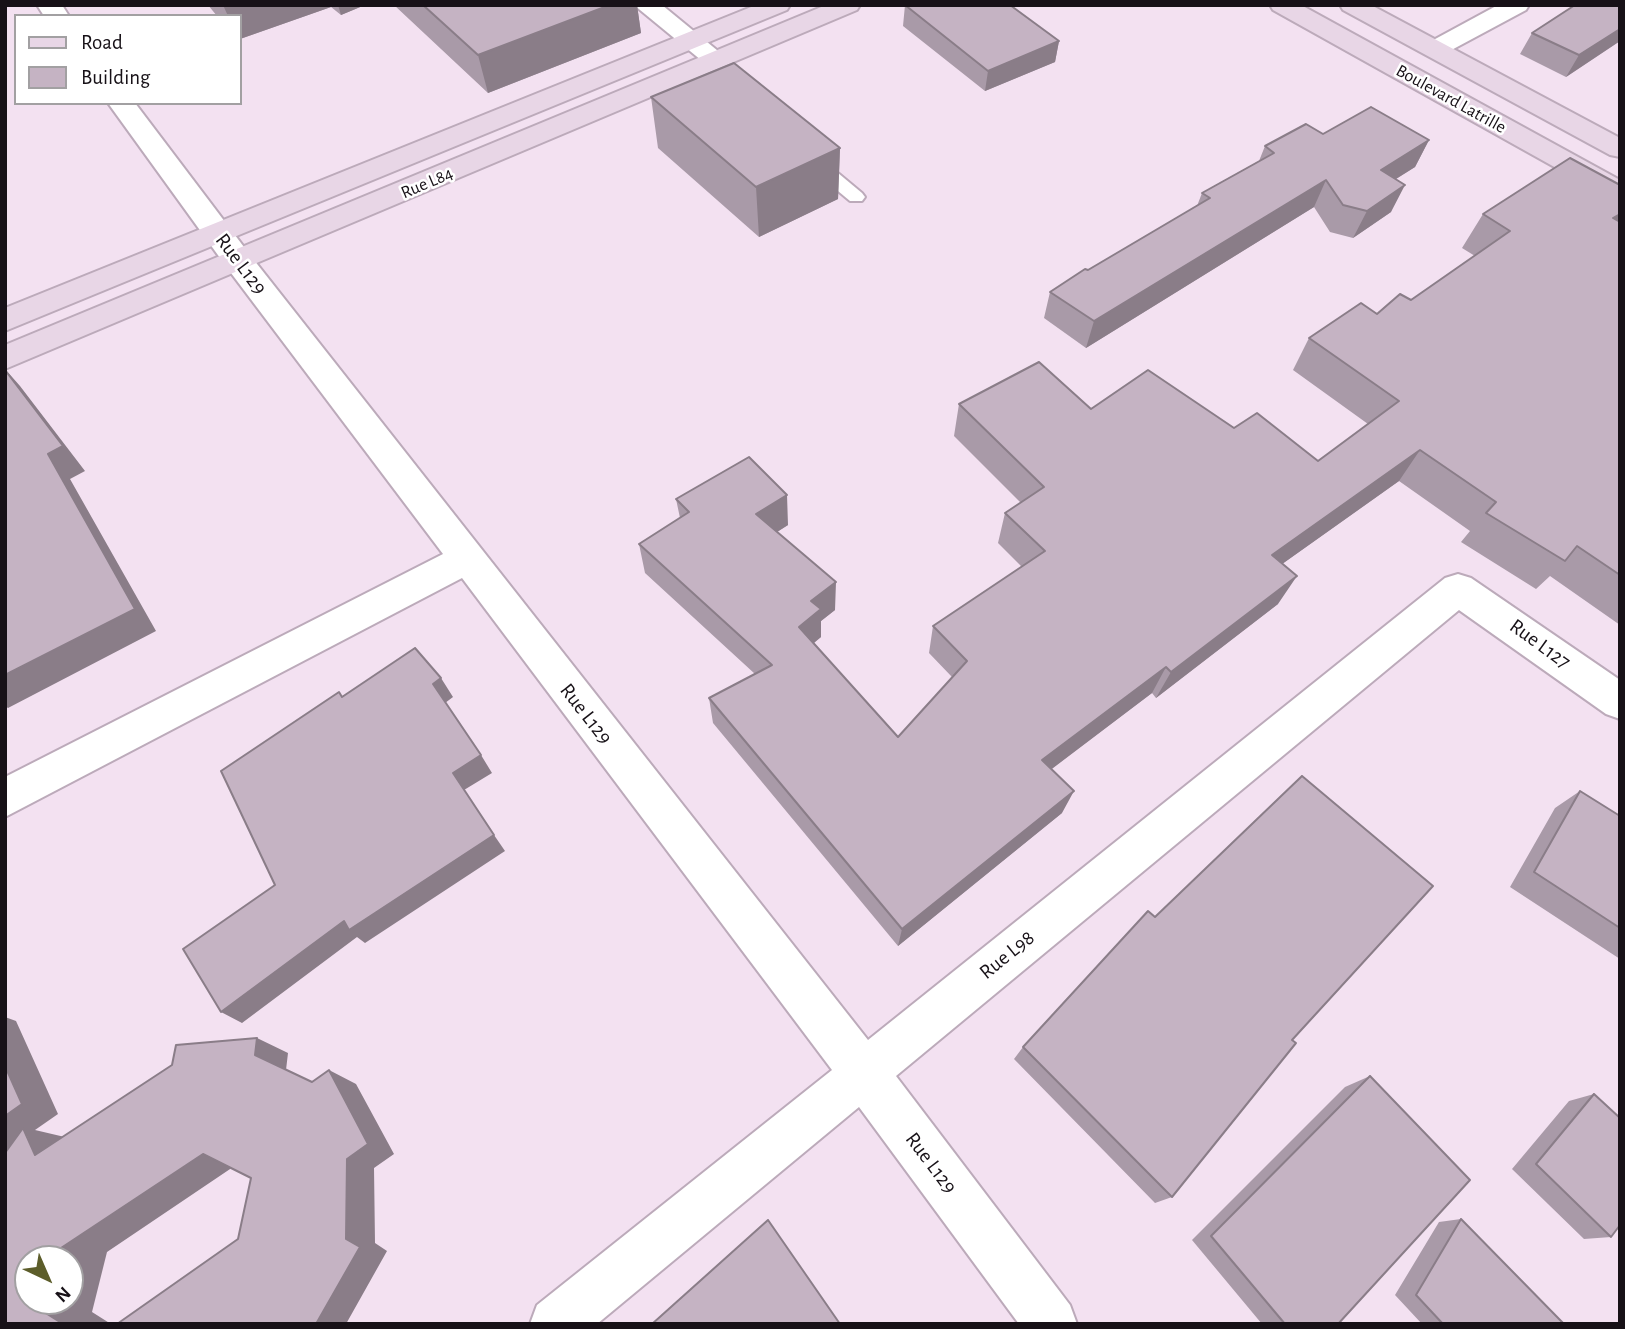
<!DOCTYPE html>
<style>
body{margin:0}
#map{position:relative;width:1625px;height:1329px;overflow:hidden;background:#f3e1f1;font-family:"Alegreya Sans",sans-serif}
canvas{display:block}
.frame{position:absolute;inset:0;border:7px solid #171117;pointer-events:none}
.legend{position:absolute;left:14px;top:14px;width:228px;height:91px;box-sizing:border-box;background:#fff;border:2px solid #a2a0a2;margin:0;padding:9px 12px;list-style:none;font-size:21px;color:#171117}
.legend li{display:flex;align-items:center;gap:14px;height:35px}
.legend b{width:35px;border:2px solid #a2a0a2}
.north{position:absolute;left:14px;top:1245px;width:70px;height:70px;box-sizing:border-box;background:#fff;border:2px solid #a2a0a2;border-radius:50%;rotate:136deg;font-size:19px;font-weight:700;line-height:28px;text-align:center;color:#171117}
.north::after{content:'';display:block;margin:auto;width:24px;height:32px;background:#5c5d2a;clip-path:polygon(50% 0,100% 100%,50% 72%,0 100%)}
</style>
<div id="map">
<canvas width="1625" height="1329"></canvas>
<div class="frame"></div>
<ul class="legend">
<li><b style="height:9px;background:#e8d6e6"></b>Road</li>
<li><b style="height:19px;background:#c5b3c3"></b>Building</li>
</ul>
<div class="north">N</div>
</div>
<script>
const ctx = document.querySelector('canvas').getContext('2d');
ctx.lineJoin = 'round';
function poly(rows) {
  const path = new Path2D();
  for (const r of rows) {
    path.moveTo(r[0], r[1]);
    for (let i = 2; i < r.length; i += 2) path.lineTo(r[i], r[i + 1]);
  }
  return path;
}
function stroke(path, color, width, dash) {
  ctx.strokeStyle = color;
  ctx.lineWidth = width;
  ctx.lineCap = dash ? 'butt' : 'round';
  ctx.setLineDash(dash || []);
  ctx.stroke(path);
}
function fillPath(path, color) {
  ctx.fillStyle = color;
  ctx.fill(path, 'evenodd');
}
function label(font, color, halo, rows, align = 'center') {
  ctx.font = font + ' "Alegreya Sans",sans-serif';
  ctx.lineWidth = 5;
  ctx.setLineDash([]);
  ctx.textBaseline = 'middle';
  ctx.strokeStyle = halo;
  ctx.fillStyle = color;
  for (const [text, x, y, turn = 0] of rows) {
    ctx.save();
    ctx.translate(x, y);
    ctx.rotate((+turn || 0) * Math.PI / 180);
    ctx.textAlign = isNaN(turn) ? turn : align;
    if (halo) ctx.strokeText(text, 0, 0);
    ctx.fillText(text, 0, 0);
    ctx.restore();
  }
}
const service = poly([
 [814,157,820,158,862,193,865,197,862,201,850,201,808,166,805,162,814,157]
]);
const minor = poly([
 [37,5,62,5,69,16,44,16,37,5],
 [1498,5,1529,5,1526,10,1444,54,1435,57,1426,54,1422,49,1426,44,1498,5],
 [108,103,135,103,250,255,868,1040,1445,578,1458,574,1471,578,1620,680,1620,719,1606,714,1459,610,896,1076,1070,1305,1077,1324,1019,1324,859,1107,597,1324,530,1324,537,1305,832,1070,462,578,5,817,5,777,443,554,228,269,108,103]
]);
const tertiary = poly([
 [634,5,662,5,729,60,725,65,716,68,707,65,634,5]
]);
const secondary = poly([
 [756,5,790,5,787,10,5,331,5,308,756,5],
 [826,5,860,5,857,10,5,369,5,345,826,5],
 [1270,5,1301,5,1620,180,1620,201,1610,198,1273,10,1270,5],
 [1340,5,1371,5,1620,138,1620,157,1610,155,1343,10,1340,5]
]);
const wall = poly([
 [208,5,365,5,341,15,331,7,240,39,240,16,217,16],
 [394,5,637,5,641,33,488,93],
 [905,5,1059,41,1055,62,985,91,903,26],
 [1620,5,1620,41,1566,77,1520,54,1532,33],
 [651,97,840,148,838,199,759,237,658,148],
 [1323,134,1429,140,1415,167,1396,179,1391,212,1353,238,1330,232,1314,207,1086,348,1044,318,1050,292,1197,206,1202,193,1259,161,1265,146],
 [1620,185,1620,625,1550,576,1536,589,1461,542,1470,531,1399,481,1282,564,1278,604,1156,698,1152,693,1051,769,1062,813,898,946,713,723,709,698,755,674,645,573,639,544,680,518,676,499,788,525,777,532,835,610,821,621,821,637,814,643,898,737,952,677,929,653,933,626,1022,567,998,543,1005,513,1021,503,954,436,959,404,1091,409,1234,428,1318,461,1368,424,1293,370,1309,338,1377,314,1411,300,1475,256,1462,248,1483,214],
 [1580,791,1620,816,1620,959,1510,887,1555,808],
 [1292,1040,1172,1197,1155,1203,1014,1059,1023,1047],
 [1370,1076,1338,1324,1262,1324,1192,1240,1345,1087],
 [1594,1094,1611,1237,1584,1239,1512,1169,1569,1101],
 [1461,1219,1564,1324,1422,1324,1395,1295,1439,1222]
]);
const shadedWall = poly([
 [223,5,331,5,331,7,240,39,240,16,228,16],
 [338,5,365,5,341,15],
 [610,5,637,5,641,33,488,93,478,55],
 [1620,29,1620,41,1566,77,1579,55],
 [1059,41,1055,62,985,91,988,71],
 [1429,140,1415,167,1367,197,1381,170],
 [840,148,838,199,759,237,756,187],
 [1326,180,1314,207,1086,348,1094,321],
 [1405,185,1391,212,1353,238,1367,211],
 [1620,214,1620,229,1613,218],
 [5,369,20,386,85,471,70,479,156,631,8,708,5,706,5,675,48,454],
 [1420,450,1399,481,1254,584,1272,555],
 [787,495,788,525,758,544,756,514],
 [1297,576,1278,604,1156,698,1171,672],
 [836,582,835,610,821,621,821,637,800,654,799,627,811,601],
 [1166,667,1152,693,1032,784,1042,760],
 [441,678,453,697,445,703,433,684],
 [481,755,492,773,464,790,453,773],
 [1074,791,1062,813,898,946,902,929],
 [494,835,505,851,365,943,357,937,242,1023,221,1012,344,921],
 [5,1017,16,1021,58,1114,35,1130,69,1138,35,1155,27,1136,5,1151],
 [257,1038,288,1053,286,1070,255,1055],
 [329,1070,356,1084,394,1154,374,1168,375,1243,387,1251,346,1324,316,1324,346,1239],
 [203,1154,239,1163,107,1252,92,1312,111,1324,63,1324,44,1312,47,1301,70,1301,70,1259,58,1259,61,1248]
]);
const building = poly([
 [423,5,610,5,478,55,423,5],
 [905,5,1010,5,1059,41,988,71,905,5],
 [1575,5,1620,5,1620,29,1579,55,1532,33,1575,5],
 [734,63,840,148,756,187,651,97,734,63],
 [1371,107,1429,140,1381,170,1405,185,1367,211,1343,205,1326,180,1094,321,1050,292,1085,269,1088,270,1210,198,1202,193,1274,153,1265,146,1306,124,1323,134,1371,107],
 [1570,158,1620,185,1620,214,1613,218,1620,222,1620,575,1577,546,1565,561,1486,513,1496,502,1420,450,1272,555,1297,576,1171,672,1166,667,1042,760,1074,791,902,929,709,698,772,665,639,544,689,512,676,499,749,457,787,495,756,514,836,582,811,601,821,609,799,627,898,737,967,661,933,626,1045,551,1005,513,1044,487,959,404,1039,362,1091,409,1148,370,1234,428,1257,413,1318,461,1399,401,1309,338,1361,303,1377,314,1400,294,1411,300,1510,231,1483,214,1570,158],
 [5,370,63,446,48,454,135,609,5,675,5,370],
 [415,648,441,678,433,684,481,755,453,773,494,835,349,930,344,921,221,1012,183,949,275,885,221,771,339,692,342,697,415,648],
 [1302,776,1433,886,1292,1040,1296,1043,1172,1197,1023,1047,1148,911,1155,917,1302,776],
 [1580,791,1620,816,1620,928,1534,872,1580,791],
 [257,1038,255,1055,312,1082,329,1070,368,1144,347,1159,346,1239,360,1247,316,1324,117,1324,238,1239,251,1178,203,1154,61,1248,58,1259,28,1259,28,1301,47,1301,44,1312,63,1324,5,1324,5,1153,23,1128,35,1155,172,1065,176,1045,257,1038],
 [5,1066,22,1104,5,1116,5,1066],
 [1370,1076,1470,1180,1338,1324,1285,1324,1211,1236,1370,1076],
 [1594,1094,1620,1118,1620,1225,1611,1237,1536,1164,1594,1094],
 [1461,1219,1564,1324,1443,1324,1416,1295,1461,1219],
 [768,1220,840,1324,652,1324,768,1220]
]);
const farStreetnames = [
 ["Boulevard Latrille",1451,99,29],
 ["Rue L84",427,183,-23]
];
const streetNames = [
 ["Rue L129",241,264,53],
 ["Rue L127",1540,644,36],
 ["Rue L129",586,714,52],
 ["Rue L98",1007,955,-39],
 ["Rue L129",931,1163,53]
];
stroke(service, '#bcaaba', 4);
stroke(minor, '#bcaaba', 4);
stroke(tertiary, '#bcaaba', 4);
stroke(secondary, '#bcaaba', 4);
fillPath(service, '#fff');
fillPath(minor, '#fff');
fillPath(tertiary, '#fff');
fillPath(secondary, '#e8d6e6');
fillPath(wall, '#a99aa8');
fillPath(shadedWall, '#8a7d88');
fillPath(building, '#c5b3c3');
stroke(building, '#8a7d88', 2);
label('18px', '#171117', '#fff', farStreetnames);
label('21px', '#171117', '#fff', streetNames);
</script>
